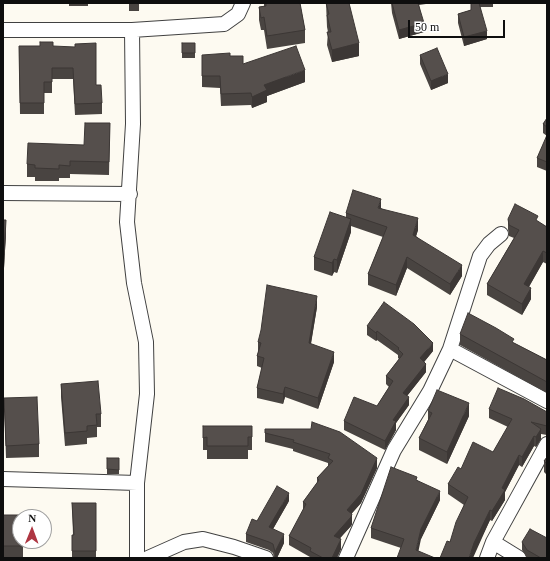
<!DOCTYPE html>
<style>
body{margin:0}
#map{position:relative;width:550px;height:561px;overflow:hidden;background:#fdfaf1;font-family:"Times New Roman",serif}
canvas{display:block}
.frame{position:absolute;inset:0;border:4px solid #0e0e0e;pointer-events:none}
.north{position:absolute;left:12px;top:509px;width:40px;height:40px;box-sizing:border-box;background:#fff;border:1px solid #9f9f9f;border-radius:50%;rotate:1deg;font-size:11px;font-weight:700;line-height:16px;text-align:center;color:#0e0e0e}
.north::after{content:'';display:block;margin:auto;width:14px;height:18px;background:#ae3642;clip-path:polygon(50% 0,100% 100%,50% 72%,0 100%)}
.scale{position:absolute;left:408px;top:20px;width:97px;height:18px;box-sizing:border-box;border:2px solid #0e0e0e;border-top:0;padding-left:5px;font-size:12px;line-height:14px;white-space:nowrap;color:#0e0e0e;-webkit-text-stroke:3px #fff;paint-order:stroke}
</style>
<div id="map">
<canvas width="550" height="561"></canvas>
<div class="frame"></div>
<div class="north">N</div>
<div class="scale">50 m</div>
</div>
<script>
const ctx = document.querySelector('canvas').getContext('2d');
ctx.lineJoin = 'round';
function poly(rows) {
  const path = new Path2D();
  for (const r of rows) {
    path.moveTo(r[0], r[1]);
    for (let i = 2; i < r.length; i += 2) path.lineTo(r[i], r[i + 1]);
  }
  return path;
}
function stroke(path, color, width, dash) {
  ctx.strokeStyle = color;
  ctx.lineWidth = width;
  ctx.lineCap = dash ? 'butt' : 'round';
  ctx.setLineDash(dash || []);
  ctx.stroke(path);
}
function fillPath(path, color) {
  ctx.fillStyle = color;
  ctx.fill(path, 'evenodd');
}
const minor = poly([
 [3,30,132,30,224,24,238,14,243,3],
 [132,30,133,124,127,222,134,283,146,342,147,394,137,483,137,558],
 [3,193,130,194],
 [450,349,547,401],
 [3,479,137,483],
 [493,542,519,558],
 [148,558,184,542,203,539,234,547,266,558],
 [346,558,394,450,430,391,450,349,480,256,489,244,501,234],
 [487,558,493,542,547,444]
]);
const wall = poly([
 [69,3,88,3,88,6,69,6],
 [129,3,139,3,139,11,129,11],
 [264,3,300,3,305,30,305,43,267,49,264,30,261,30,259,20,259,7,264,6],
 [326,3,349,3,359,56,332,62,327,45,328,32,327,27],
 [391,3,426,3,426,4,419,5,424,32,399,39,392,13],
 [471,3,493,3,493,7,480,7,487,39,464,46,458,23,458,14,471,10],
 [182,43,195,43,195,58,182,58],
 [19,46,53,46,96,85,102,103,102,114,75,115,73,79,52,79,52,93,44,93,44,114,20,114],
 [420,55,448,83,431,90,420,64],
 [230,56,243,64,305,82,267,96,267,102,252,108,251,105,221,106,220,88,202,87,202,76],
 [547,118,547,171,537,167,537,158,547,136,543,133,543,124],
 [110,123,109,175,70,174,70,178,59,178,59,181,35,181,35,177,27,177,27,164,84,145],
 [381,208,418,230,416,236,462,276,450,295,407,268,396,296,368,285,368,274,383,237,351,226,351,232,337,273,334,272,332,276,314,270,314,257,346,217,346,213],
 [508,219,538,222,547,227,547,264,543,262,529,287,531,299,522,315,487,295,487,284,514,238,509,236,508,229],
 [3,220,6,233,4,268,3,268],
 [317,307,311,344,334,362,318,409,285,397,283,404,257,398,257,388,262,368,257,366,257,356,258,353,258,342],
 [367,326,433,351,424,362,426,372,407,396,409,405,396,423,396,430,385,450,344,430,344,421,377,406,389,387,386,384,386,376,399,359,398,358,398,355,377,340,376,341,367,335],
 [460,334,514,343,547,360,547,393,460,345],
 [61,384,101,414,101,427,97,427,97,437,87,438,87,444,65,446,61,397],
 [4,398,39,444,39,457,6,458],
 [489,409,547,412,547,435,541,434,541,439,536,447,534,446,522,467,519,465,505,492,505,500,492,521,490,520,474,553,450,542,464,505,448,494,448,484,461,469,493,452,508,427,489,418],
 [428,411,469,416,447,464,419,450,419,438,428,420],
 [203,426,252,426,252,450,248,450,248,459,207,459,207,450,203,450],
 [265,429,377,468,361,503,351,514,352,524,351,526,339,539,341,549,337,558,310,558,310,557,289,545,289,536,303,511,303,502,317,483,317,478,328,466,328,463,293,451,293,449,265,442],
 [547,457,547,475,544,472,544,461],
 [107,458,119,458,119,474,107,474],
 [417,480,440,500,421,539,401,548,371,538,371,528],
 [547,489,547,503,546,503,546,492],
 [289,501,273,529,284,543,277,558,274,558,273,553,269,550,246,542,246,534,257,521],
 [72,503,96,503,96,558,72,558,72,535,73,535],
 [3,515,23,541,23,558,3,558],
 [522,542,547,558,527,558,522,550]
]);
const shadedWall = poly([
 [424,23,424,32,399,39,399,30],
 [487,31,487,39,464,46,464,37],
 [359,43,359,56,332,62,332,50],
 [305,70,305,82,267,96,267,102,252,108,252,97,264,85],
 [448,74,448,83,431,90,431,81],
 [381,199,381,211,378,208],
 [418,218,418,230,413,246,413,235],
 [351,219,351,232,337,273,337,260],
 [6,220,6,233,4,268,4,255],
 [543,251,543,262,524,295,524,284],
 [407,257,407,268,396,296,396,285],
 [334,259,334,272,332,276,332,263],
 [462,265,462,276,450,295,450,284],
 [531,288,531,299,522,315,522,304],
 [317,296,317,307,309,354,309,343],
 [377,331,377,340,376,341,376,333],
 [433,343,433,351,420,367,420,358],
 [334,352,334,362,318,409,318,398],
 [426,364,426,372,403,401,403,393],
 [285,387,285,397,283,404,283,394],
 [409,397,409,405,396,423,396,430,385,450,385,441,393,420],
 [469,403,469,416,447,464,447,452],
 [541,429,541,439,536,447,536,437],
 [534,436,534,446,522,467,522,457],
 [519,455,519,465,505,492,505,500,492,521,492,511,502,488],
 [377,458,377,468,361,503,347,519,347,510],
 [440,491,440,500,421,539,417,558,416,550,421,529],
 [289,493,289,501,269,536,269,527],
 [490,510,490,520,473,558,469,558,474,543],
 [352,514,352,524,351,526,334,545,334,536],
 [284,534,284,543,277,558,275,558,275,552],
 [341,539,341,549,337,558,332,558]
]);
const building = poly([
 [266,3,300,3,305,30,267,36,264,17,261,18,259,7,266,6,266,3],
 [326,3,349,3,359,43,332,50,327,32,331,32,327,15,329,14,326,3],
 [392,3,418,3,424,23,399,30,392,3],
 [471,3,479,3,487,31,464,37,458,14,471,10,471,3],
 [40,42,53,42,53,46,75,47,75,44,96,43,96,85,101,85,102,103,75,104,73,68,52,68,52,82,44,82,44,103,20,103,19,46,40,46,40,42],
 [182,43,195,43,195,53,182,53,182,43],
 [296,46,305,70,264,85,267,90,252,97,251,93,221,94,220,76,202,76,202,55,230,53,230,56,243,56,243,64,296,46],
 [437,48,448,74,431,81,420,55,437,48],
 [547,118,547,127,543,124,547,118],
 [85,123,110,123,109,162,70,161,70,166,59,165,59,169,35,168,35,165,27,164,28,143,84,145,85,123],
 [547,135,547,162,537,158,547,135],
 [353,190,381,199,378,208,418,218,413,235,462,265,450,284,407,257,396,285,368,274,387,227,346,213,353,190],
 [515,204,538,216,536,220,547,227,547,253,543,251,524,284,531,288,522,304,487,284,519,230,509,225,508,219,515,204],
 [330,212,351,219,337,260,334,259,332,263,314,257,330,212],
 [3,220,6,220,4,255,3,255,3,220],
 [267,285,317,296,309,343,334,352,318,398,285,387,283,394,257,388,264,358,257,356,261,343,258,342,261,330,267,285],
 [384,302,414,324,433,343,420,358,426,364,403,393,409,397,393,420,396,421,385,441,344,421,354,397,377,406,393,381,386,376,403,354,398,349,399,348,377,331,376,333,367,326,384,302],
 [468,313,496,328,514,339,512,342,547,360,547,382,460,334,468,313],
 [98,381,101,414,96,414,97,425,87,426,87,431,65,433,61,384,98,381],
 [498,388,524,399,547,412,547,426,531,422,541,429,536,437,534,436,522,457,519,455,502,488,505,490,492,511,490,510,474,543,469,558,440,558,447,541,450,542,456,522,468,497,448,484,458,467,461,469,473,442,493,452,512,419,489,409,498,388],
 [437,390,469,403,447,452,419,438,432,413,428,411,437,390],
 [37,397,39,444,6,446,4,398,37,397],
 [312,422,340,432,377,458,361,494,347,510,352,514,351,517,334,536,341,539,332,558,323,558,310,551,311,548,289,536,306,504,303,502,319,480,317,478,333,461,328,458,330,454,293,442,294,440,265,433,265,429,311,429,312,422],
 [203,426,252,426,252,437,248,437,248,446,207,446,207,437,203,438,203,426],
 [547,457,547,464,544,461,547,457],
 [107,458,119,458,119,470,107,469,107,458],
 [391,467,417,477,416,480,440,491,421,529,416,550,435,558,397,558,404,539,371,528,391,467],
 [277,486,289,493,269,527,284,534,275,552,273,544,269,542,246,534,252,519,257,521,277,486],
 [72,503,96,503,96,551,72,551,72,535,74,535,72,503],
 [3,515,23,515,23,517,20,517,20,541,23,541,23,546,3,546,3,515],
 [530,529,547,538,547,558,541,558,527,550,522,542,530,529]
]);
stroke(minor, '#414141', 16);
stroke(minor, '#fff', 14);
fillPath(wall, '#494441');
fillPath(shadedWall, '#3c3735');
fillPath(building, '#554f4c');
stroke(building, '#3c3735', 1);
</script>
